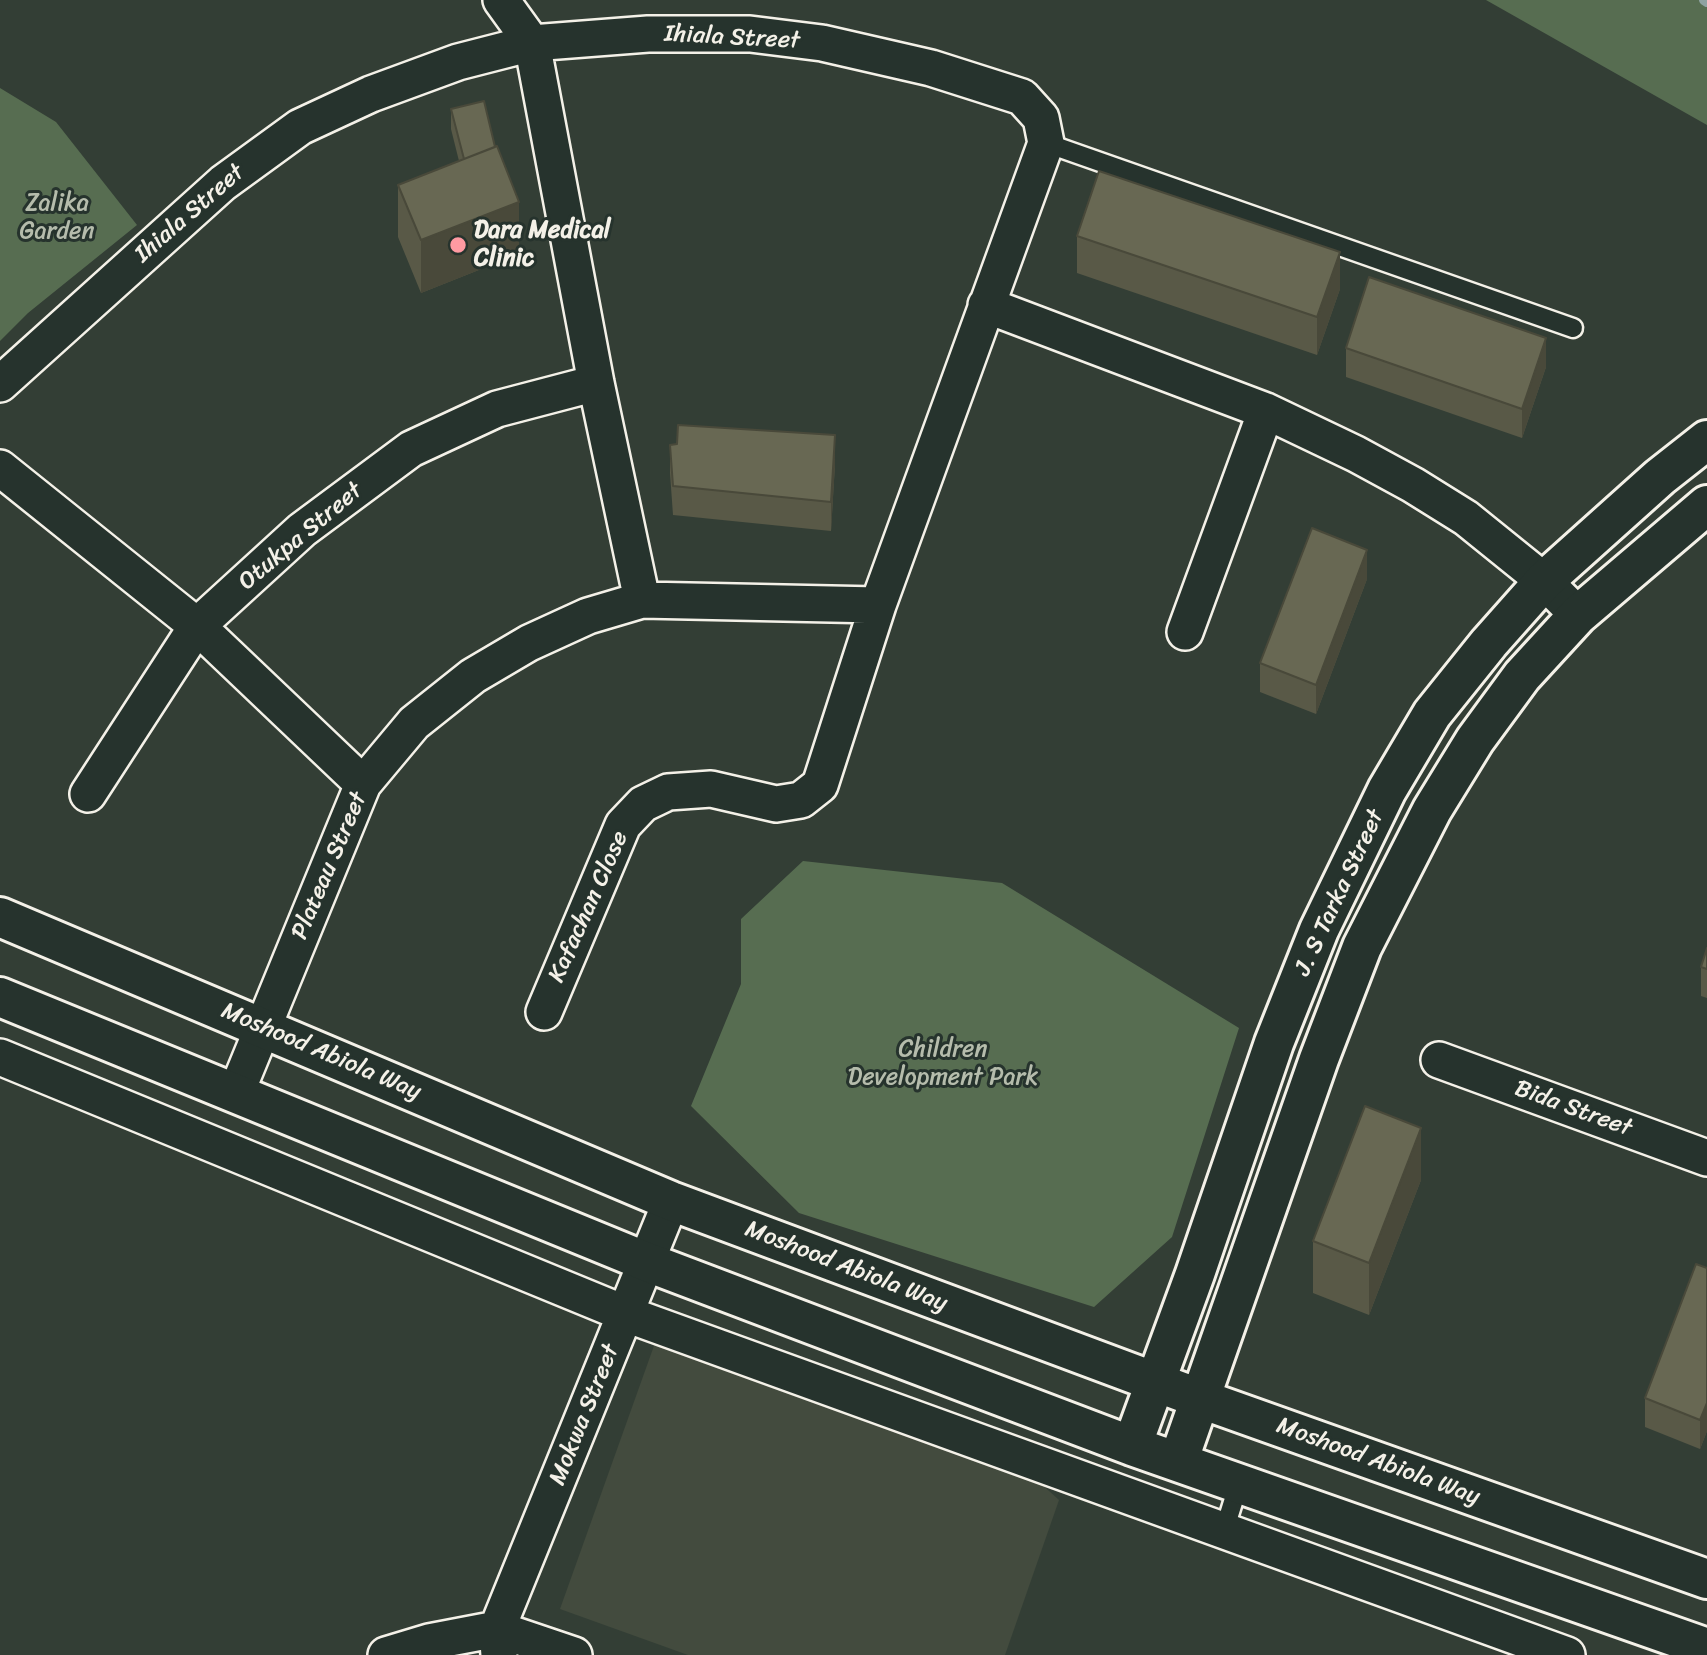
<!DOCTYPE html>
<style>
body{margin:0}
canvas{display:block;background:#333e35}
</style>
<canvas width="1707" height="1655"></canvas>
<script>
const ctx = document.querySelector('canvas').getContext('2d');
ctx.lineJoin = 'round';
function fillPath(path, color) {
  ctx.fillStyle = color;
  ctx.fill(path, 'evenodd');
}
function poly(rows) {
  const path = new Path2D();
  for (const r of rows) {
    path.moveTo(r[0], r[1]);
    for (let i = 2; i < r.length; i += 2) path.lineTo(r[i], r[i + 1]);
  }
  return path;
}
function stroke(path, color, width, dash) {
  ctx.strokeStyle = color;
  ctx.lineWidth = width;
  ctx.lineCap = dash ? 'butt' : 'round';
  ctx.setLineDash(dash || []);
  ctx.stroke(path);
}
function label(font, color, halo, rows, align = 'center') {
  ctx.font = font + ' Sriracha,sans-serif';
  ctx.lineWidth = 6;
  ctx.setLineDash([]);
  ctx.textBaseline = 'middle';
  ctx.strokeStyle = halo;
  ctx.fillStyle = color;
  for (const [text, x, y, turn = 0] of rows) {
    ctx.save();
    ctx.translate(x, y);
    ctx.rotate((+turn || 0) * Math.PI / 180);
    ctx.textAlign = isNaN(turn) ? turn : align;
    if (halo) ctx.strokeText(text, 0, 0);
    ctx.fillText(text, 0, 0);
    ctx.restore();
  }
}
const built = poly([
 [655,1343,1038,1481,1059,1500,1005,1655,688,1655,560,1609]
]);
const green = poly([
 [1486,0,1707,0,1707,125],
 [0,88,56,122,137,225,28,313,0,341],
 [803,861,1002,883,1239,1028,1172,1237,1094,1307,799,1213,691,1106,741,984,741,919]
]);
const stream = poly([
 [1704,0,1707,2]
]);
const lane = poly([
 [1046,143,1573,328],
 [1224,1531,1239,1483]
]);
const street = poly([
 [501,0,532,43,596,383,642,600],
 [986,305,1266,411,1356,454,1413,485,1466,518,1544,581,1578,615],
 [0,384,223,183,300,127,371,94,458,62,532,43,648,34,750,34,822,43,931,68,1022,97,1041,118,1046,143,878,605,820,785,801,800,776,804,711,789,668,792,643,804,623,825,544,1012],
 [0,468,197,626,363,784],
 [1185,632,1266,411],
 [88,794,197,626,302,530,411,449,497,409,596,383],
 [0,1057,626,1314,1567,1655],
 [1439,1060,1707,1158],
 [236,1093,363,784,414,723,473,676,529,643,588,616,642,600,878,605],
 [386,1655,429,1642,497,1629,574,1655],
 [499,1655,497,1629,671,1201]
]);
const secondary = poly([
 [0,917,671,1201,1201,1399,1707,1579],
 [0,997,647,1262,1132,1446,1707,1648],
 [1132,1446,1195,1274,1274,1043,1319,930,1387,790,1432,714,1489,643,1544,581,1660,477,1707,440],
 [1178,1462,1319,1059,1362,947,1432,810,1475,740,1522,676,1578,615,1707,505]
]);
const wall = poly([
 [451,109,519,254,421,293,398,237,398,185,459,161,451,129],
 [1077,236,1340,289,1317,355,1077,273],
 [1346,348,1546,367,1522,438,1346,377],
 [670,445,835,464,831,531,673,515,670,473],
 [1367,579,1316,714,1260,692,1260,663],
 [1707,948,1707,998,1701,996,1701,967],
 [1421,1180,1369,1315,1313,1293,1313,1241],
 [1707,1268,1707,1431,1700,1449,1645,1427,1645,1398]
]);
const shadedWall = poly([
 [519,202,519,254,421,293,421,240],
 [1340,252,1340,289,1317,355,1317,317],
 [1546,338,1546,367,1522,438,1522,409],
 [835,435,835,464,831,531,831,502],
 [1367,550,1367,579,1316,714,1316,685],
 [1421,1128,1421,1180,1369,1315,1369,1263],
 [1707,1403,1707,1431,1700,1449,1700,1420]
]);
const building = poly([
 [484,101,495,147,464,159,451,109,484,101],
 [497,146,519,202,421,240,398,185,497,146],
 [1099,171,1340,252,1317,317,1077,236,1099,171],
 [1369,277,1546,338,1522,409,1346,348,1369,277],
 [678,425,835,435,831,502,673,486,670,445,677,444,678,425],
 [1312,528,1367,550,1316,685,1260,663,1312,528],
 [1707,948,1707,969,1701,967,1707,948],
 [1365,1106,1421,1128,1369,1263,1313,1241,1365,1106],
 [1696,1264,1707,1268,1707,1403,1700,1420,1645,1398,1696,1264]
]);
const markers = [
 [458,245,9,"#ff9aa2"]
];
const streetNames = [
 ["Ihiala Street",732,38,3],
 ["Ihiala Street",190,214,-41],
 ["Otukpa Street",301,537,-40],
 ["Plateau Street",330,866,-67],
 ["J. S Tarka Street",1340,893,-65],
 ["Kafachan Close",589,907,-66],
 ["Moshood Abiola Way",321,1052,23],
 ["Bida Street",1573,1109,20],
 ["Moshood Abiola Way",846,1267,21],
 ["Mokwa Street",585,1415,-68],
 ["Moshood Abiola Way",1378,1462,20]
];
const parkNames = [
 ["Zalika",57,204],
 ["Garden",57,232],
 ["Children",943,1050],
 ["Development Park",943,1078]
];
const poiNames = [
 ["Dara Medical",474,231],
 ["Clinic",474,259]
];
fillPath(built, '#434b3e');
fillPath(green, '#576d51');
stroke(stream, '#8fa2a2', 10);
stroke(lane, '#f4f1e8', 23);
stroke(street, '#f4f1e8', 40);
stroke(secondary, '#f4f1e8', 44);
stroke(lane, '#26332d', 18);
stroke(street, '#26332d', 35);
stroke(secondary, '#26332d', 38);
fillPath(wall, '#595947');
fillPath(shadedWall, '#49493a');
fillPath(building, '#686853');
stroke(building, '#49493a', 2);
for (const [x, y, r, color] of markers) {
  const dot = new Path2D();
  dot.arc(x, y, r, 0, 2 * Math.PI);
  ctx.fillStyle = color;
  ctx.fill(dot);
  stroke(dot, '#26332d', 2.5);
}
label('24px', '#f4f1e8', '#26332d', streetNames);
label('24px', '#b5bcac', '#26332d', parkNames);
label('bold 24px', '#f4f1e8', '#26332d', poiNames, 'left');
</script>
